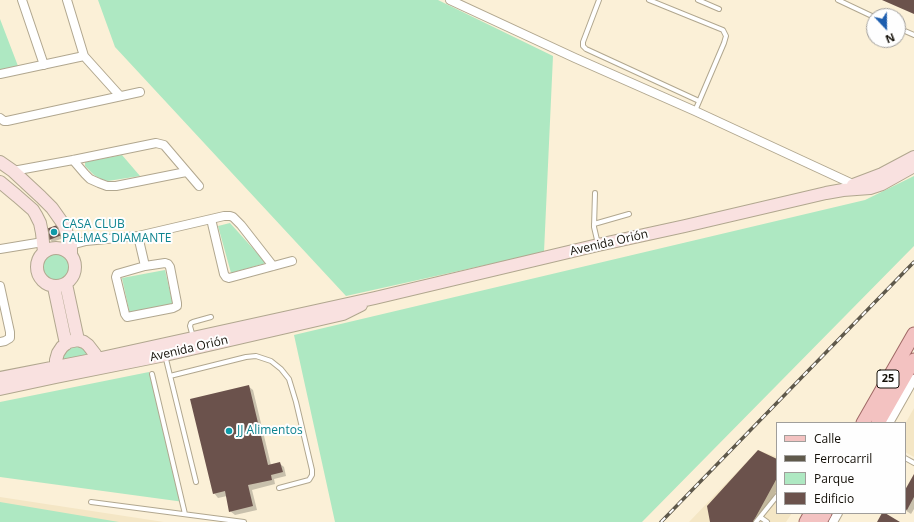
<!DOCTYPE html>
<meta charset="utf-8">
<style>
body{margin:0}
#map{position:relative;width:914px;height:522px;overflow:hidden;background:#fbf0d7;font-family:"Open Sans",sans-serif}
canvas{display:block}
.legend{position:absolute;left:776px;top:422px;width:130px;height:92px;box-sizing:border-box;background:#fefefe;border:1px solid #a09e9b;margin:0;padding:5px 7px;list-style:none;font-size:12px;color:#130f07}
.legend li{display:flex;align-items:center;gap:8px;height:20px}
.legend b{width:20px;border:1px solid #a09e9b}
.north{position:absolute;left:866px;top:8px;width:40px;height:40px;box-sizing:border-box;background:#fefefe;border:1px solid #a09e9b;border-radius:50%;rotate:158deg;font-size:11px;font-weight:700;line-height:16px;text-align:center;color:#130f07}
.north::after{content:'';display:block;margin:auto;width:14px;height:18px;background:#1d5eaf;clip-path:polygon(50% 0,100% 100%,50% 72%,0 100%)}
</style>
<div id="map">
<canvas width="914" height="522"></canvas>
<ul class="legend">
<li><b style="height:5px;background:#f3c2c1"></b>Calle</li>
<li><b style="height:5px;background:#5f594b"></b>Ferrocarril</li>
<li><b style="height:11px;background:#aee8c2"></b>Parque</li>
<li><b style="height:11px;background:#6b524c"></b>Edificio</li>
</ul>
<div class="north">N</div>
</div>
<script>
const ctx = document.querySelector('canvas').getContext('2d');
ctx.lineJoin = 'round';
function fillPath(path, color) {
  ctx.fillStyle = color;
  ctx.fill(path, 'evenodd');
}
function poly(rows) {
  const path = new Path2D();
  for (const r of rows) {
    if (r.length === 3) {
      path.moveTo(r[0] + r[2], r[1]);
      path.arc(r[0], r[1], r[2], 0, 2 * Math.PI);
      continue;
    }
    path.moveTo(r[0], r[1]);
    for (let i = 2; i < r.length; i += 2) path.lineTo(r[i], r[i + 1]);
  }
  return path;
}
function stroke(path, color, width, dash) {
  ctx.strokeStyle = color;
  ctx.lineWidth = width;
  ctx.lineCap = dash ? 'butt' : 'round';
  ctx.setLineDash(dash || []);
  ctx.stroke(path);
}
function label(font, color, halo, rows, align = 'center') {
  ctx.font = font + ' "Open Sans",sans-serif';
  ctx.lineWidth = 4;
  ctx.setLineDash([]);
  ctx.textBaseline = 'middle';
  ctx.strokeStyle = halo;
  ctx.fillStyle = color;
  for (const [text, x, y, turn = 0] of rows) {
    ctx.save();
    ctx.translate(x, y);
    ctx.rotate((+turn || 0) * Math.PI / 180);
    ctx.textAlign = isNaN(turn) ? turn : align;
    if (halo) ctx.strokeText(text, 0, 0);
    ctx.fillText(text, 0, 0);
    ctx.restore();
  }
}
const built = poly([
 [914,408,914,457,905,452,905,424],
 [758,450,777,457,777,513,792,513,786,522,689,522],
 [0,497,164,522,0,522]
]);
const green = poly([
 [98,0,438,0,553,56,544,252,346,296,115,47],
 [0,19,18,66,0,71],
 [122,155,140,176,108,181,100,179,94,175,85,166,85,162],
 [914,176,914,246,642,522,335,522,294,335,865,200],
 [230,223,266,263,231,273,218,226],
 [56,269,15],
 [165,270,173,305,130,315,122,278],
 [75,346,83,348,86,350,90,357,62,364,62,356,64,352,71,347],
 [149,372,184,502,0,477,0,402],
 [0,502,119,522,0,522]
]);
const shadow = poly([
 [57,227,60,229,64,238,52,242,50,239],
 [248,386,253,390,271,465,279,463,284,467,286,476,274,479,275,484,252,490,257,510,235,515,230,511,227,496,218,498,214,493],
 [777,460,777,490,760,522,711,522],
 [914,476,914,509,911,514,905,510,905,492]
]);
const building = poly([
 [882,0,914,0,914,14],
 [57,225,62,235,49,240,46,229],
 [249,385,268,465,280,462,283,472,271,475,272,480,248,485,253,506,229,512,225,491,213,494,190,399],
 [758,450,777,459,777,478,753,522,710,522,707,506],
 [914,474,914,497,907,510,905,509,905,490],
 [882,513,885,513,900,522,877,522]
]);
const lane = poly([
 [599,0,583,42,583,46,586,49,699,101],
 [649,0,723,30,726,36,724,43,695,111],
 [698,0,719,9],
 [838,0,874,17],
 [898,28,914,35],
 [595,193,594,227,598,244],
 [594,224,629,214],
 [193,337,190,326,191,323,193,322,211,317],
 [165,355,196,482],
 [152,374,185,514],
 [170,376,246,357,256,356,271,361,281,369,289,379,296,402,312,470,312,475,309,480,279,488],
 [905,458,914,463],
 [91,502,244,522],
 [760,517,767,522],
 [756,522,777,496]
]);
const street = poly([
 [22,0,44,65],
 [67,0,84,56,120,96],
 [450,0,575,58,695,111,857,186],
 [0,74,84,56],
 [0,118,4,121,7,121,140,92],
 [73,160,85,174,90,179,99,183,107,186,116,186,186,172],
 [13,171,73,160,156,143,164,145,199,186],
 [211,219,224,274,226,277,229,278,292,261],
 [138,236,145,266],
 [71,245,86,241,138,236,224,216,230,216,233,217,241,225,273,266],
 [0,249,43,242],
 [165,263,168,264,170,267,177,303,177,306,173,308,127,317,125,314,116,277,117,274,145,266,165,263],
 [0,286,10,332,10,338,5,341,0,342],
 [889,423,914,379],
 [833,522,838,513]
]);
const secondary = poly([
 [0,162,13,171,41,197,52,208,64,225,66,231,71,245,71,254],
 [0,182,17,196,33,210,36,215,40,223,42,233,44,252],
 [853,185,882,174,914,157],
 [56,267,19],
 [66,284,78,340],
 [54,287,66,344],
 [56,374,56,360,58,353,62,347,68,342,78,340,84,342,88,345,95,354,98,366],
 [0,378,97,359,375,298,598,245,685,226,826,193,843,190,870,188,882,184,914,166],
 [0,389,56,377,165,355,343,314,361,305]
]);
const primary = poly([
 [863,423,914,334],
 [878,423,914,360],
 [806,522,811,513],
 [820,522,825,513]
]);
const rail = poly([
 [661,522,914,262]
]);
const markers = [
 [54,232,4,"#0f9aa8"],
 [229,431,4,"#0f9aa8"]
];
const shields = [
 [888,379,22]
];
const shieldNames = [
 ["25",888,379]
];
const cultureNames = [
 ["CASA CLUB",62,225],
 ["PALMAS DIAMANTE",62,239],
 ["JJ Alimentos",237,431]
];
const streetNames = [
 ["Avenida Orión",609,243,-13],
 ["Avenida Orión",189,349,-13]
];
fillPath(built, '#f4e6c5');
fillPath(green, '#aee8c2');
fillPath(shadow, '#0003');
fillPath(building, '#6b524c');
stroke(lane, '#b1a78f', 6);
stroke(street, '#b1a78f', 10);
stroke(secondary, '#b1a78f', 14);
stroke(primary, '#9f6965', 15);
stroke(lane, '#fff', 4);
stroke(street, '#fff', 8);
stroke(secondary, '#f9e1e0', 12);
stroke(primary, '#f3c2c1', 13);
stroke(rail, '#5f594b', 3.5);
stroke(rail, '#fefefe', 2, [6]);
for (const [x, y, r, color] of markers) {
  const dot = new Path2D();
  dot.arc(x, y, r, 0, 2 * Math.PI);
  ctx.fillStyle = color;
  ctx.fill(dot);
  stroke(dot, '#fefefe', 1.5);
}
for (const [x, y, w] of shields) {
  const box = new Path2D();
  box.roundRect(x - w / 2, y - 9, w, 18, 3);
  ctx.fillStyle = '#fefefe';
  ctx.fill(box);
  stroke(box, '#130f07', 1);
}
label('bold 11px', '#130f07', null, shieldNames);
label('12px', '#0d838f', '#fefefe', cultureNames, 'left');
label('12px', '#130f07', '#fefefe', streetNames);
</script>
